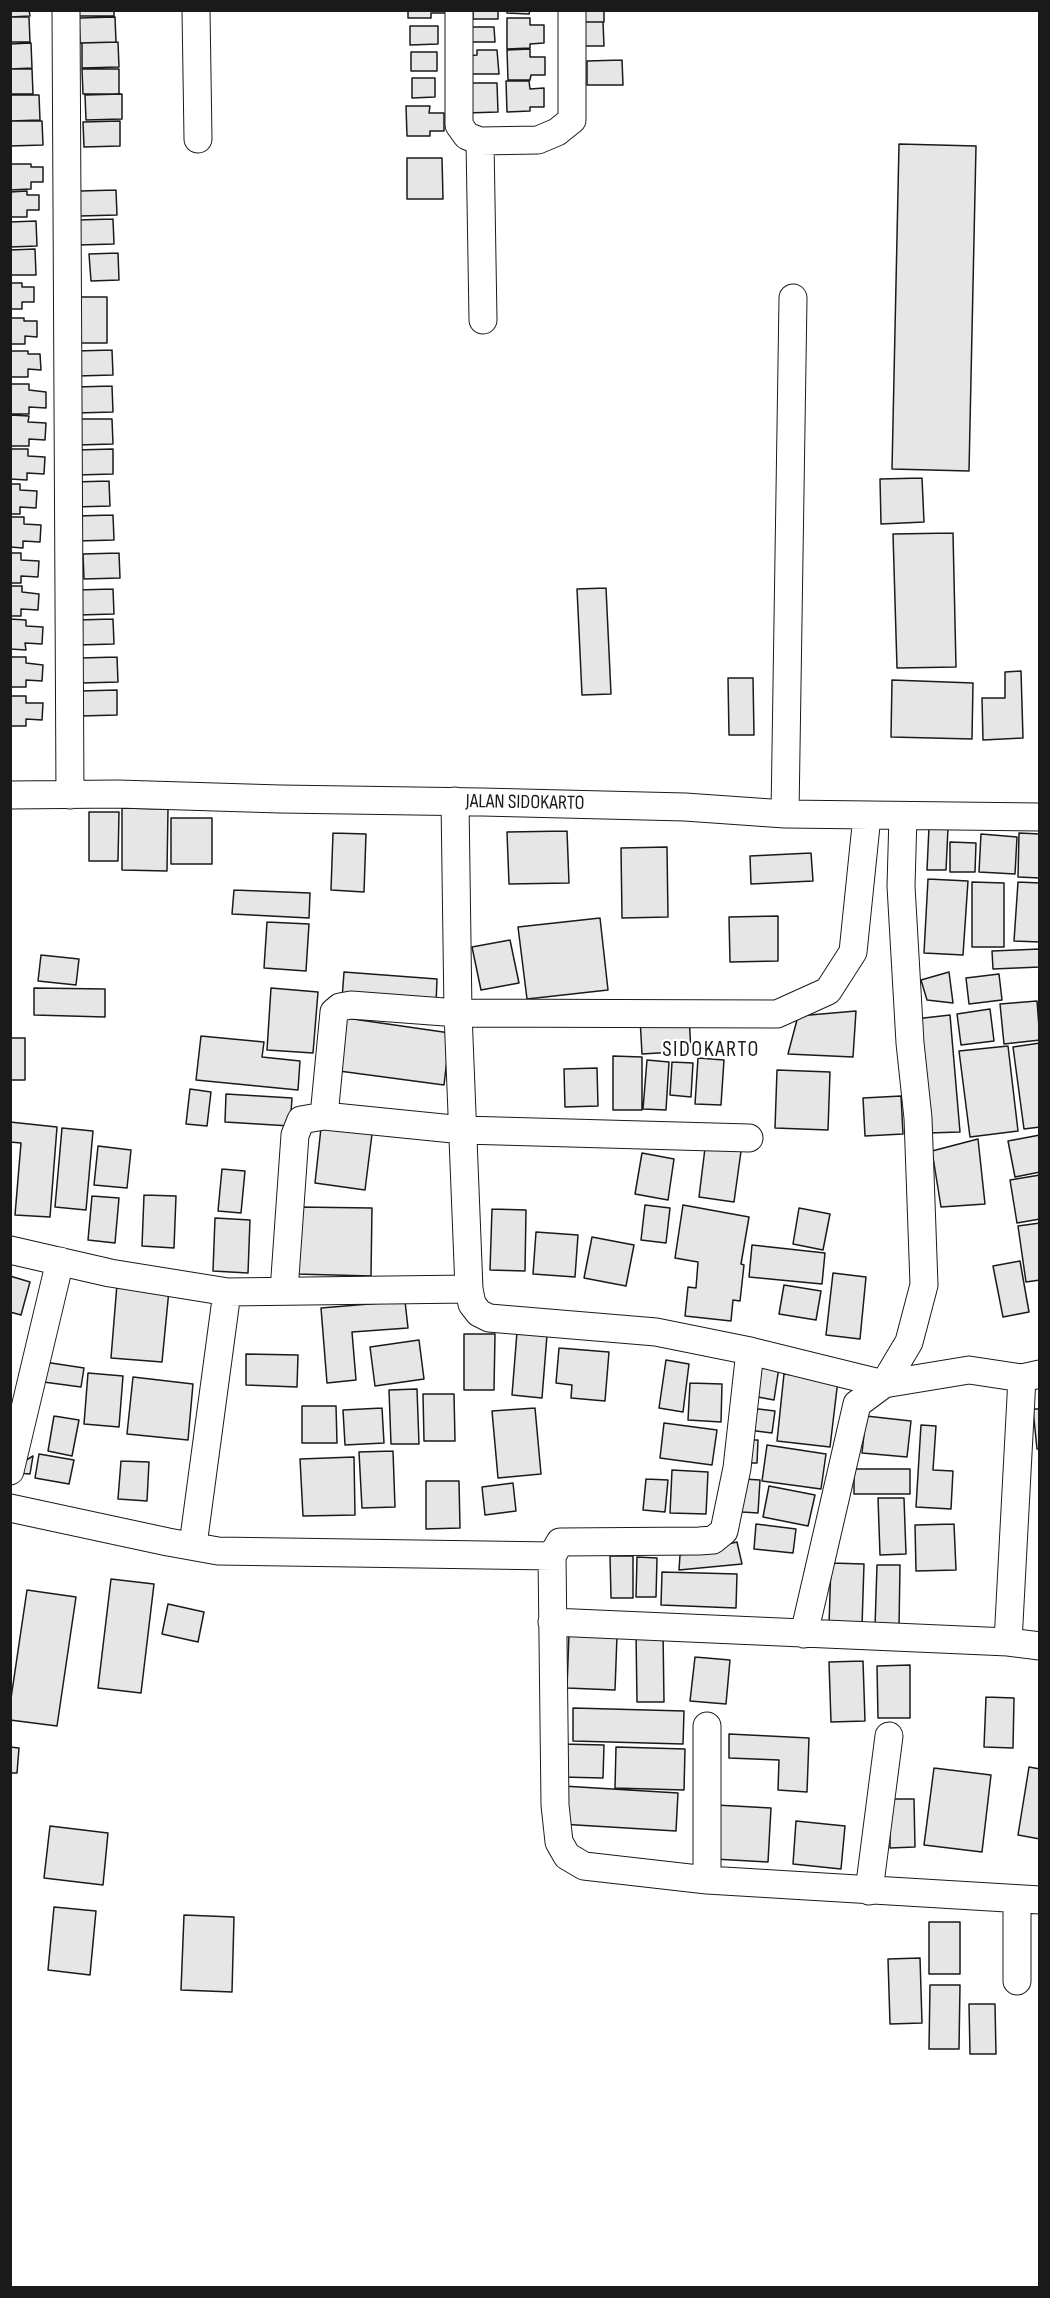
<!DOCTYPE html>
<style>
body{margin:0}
#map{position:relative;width:1050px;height:2298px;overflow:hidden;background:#fff;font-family:"Sofia Sans Condensed",sans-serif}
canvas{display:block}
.frame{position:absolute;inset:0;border:12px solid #1a1a1a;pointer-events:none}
</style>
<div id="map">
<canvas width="1050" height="2298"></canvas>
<div class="frame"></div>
</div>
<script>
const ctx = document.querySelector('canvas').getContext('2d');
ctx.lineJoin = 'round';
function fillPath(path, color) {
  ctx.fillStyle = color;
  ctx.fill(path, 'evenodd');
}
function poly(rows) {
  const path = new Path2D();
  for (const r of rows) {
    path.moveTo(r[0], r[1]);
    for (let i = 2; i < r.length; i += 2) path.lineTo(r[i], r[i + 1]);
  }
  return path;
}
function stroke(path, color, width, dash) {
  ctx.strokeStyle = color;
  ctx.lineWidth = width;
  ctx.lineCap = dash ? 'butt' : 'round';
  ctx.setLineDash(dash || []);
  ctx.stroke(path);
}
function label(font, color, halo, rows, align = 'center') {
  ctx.font = font + ' "Sofia Sans Condensed",sans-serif';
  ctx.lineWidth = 4.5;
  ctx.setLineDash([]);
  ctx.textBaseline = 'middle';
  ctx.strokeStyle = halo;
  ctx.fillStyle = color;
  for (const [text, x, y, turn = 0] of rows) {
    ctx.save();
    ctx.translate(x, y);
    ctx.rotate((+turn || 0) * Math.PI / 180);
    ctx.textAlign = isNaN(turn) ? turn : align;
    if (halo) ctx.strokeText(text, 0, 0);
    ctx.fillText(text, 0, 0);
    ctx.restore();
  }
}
const building = poly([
 [10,10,29,10,30,16,10,17,10,10],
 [78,10,114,10,114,16,78,16,78,10],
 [408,10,445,10,445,13,431,13,431,18,408,18,408,10],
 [473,10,498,10,498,19,473,19,473,10],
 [507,10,530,10,529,14,507,13,507,10],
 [573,10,604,10,604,22,573,22,573,10],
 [10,17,29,17,30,42,10,42,10,17],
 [115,17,116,42,80,43,79,18,115,17],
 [507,18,530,18,530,25,544,25,544,43,530,44,530,48,507,49,507,18],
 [573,22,603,22,604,46,583,46,573,22],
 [410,26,438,26,438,44,410,45,410,26],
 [469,27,494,27,495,42,468,42,469,27],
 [118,42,119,67,82,68,82,43,118,42],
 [31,43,32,68,10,69,10,44,31,43],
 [530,49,530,57,545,57,545,75,531,75,530,80,508,80,507,50,530,49],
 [477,50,497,50,499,74,467,74,467,56,477,55,477,50],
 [411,52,437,52,437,71,411,71,411,52],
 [622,60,623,85,587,85,587,61,622,60],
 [10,69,32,69,33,94,10,94,10,69],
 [82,69,119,69,119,94,83,94,82,69],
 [412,78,435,78,435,97,412,98,412,78],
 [506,81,529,81,530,89,544,88,544,107,530,107,530,111,507,112,506,81],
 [466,83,497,83,498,112,466,113,466,83],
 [122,94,122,119,86,120,85,95,122,94],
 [10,95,39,95,40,120,10,121,10,95],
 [406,106,430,106,429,113,444,113,444,131,430,131,430,136,407,136,406,106],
 [10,121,42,121,43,145,10,146,10,121],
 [120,121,120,146,84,147,83,122,120,121],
 [899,144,976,146,969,471,892,469,899,144],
 [407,158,442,158,443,199,407,199,407,158],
 [10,164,31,164,31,167,43,167,43,182,31,182,31,189,10,190,10,164],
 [116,190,117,215,80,216,80,191,116,190],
 [27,191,27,195,39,195,39,210,27,210,27,217,10,217,10,192,27,191],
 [113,219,114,244,78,245,77,220,113,219],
 [36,221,37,246,10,247,10,222,36,221],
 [35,249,36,275,10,275,10,250,35,249],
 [118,253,119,280,91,281,89,254,118,253],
 [10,283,22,283,22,287,34,287,34,302,22,302,22,309,10,309,10,283],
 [78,297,107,297,107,343,79,343,78,297],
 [10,318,24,318,24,321,37,321,37,337,25,336,25,344,10,344,10,318],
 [112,350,113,375,77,376,76,351,112,350],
 [10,351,28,351,28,354,40,354,41,370,28,369,28,377,10,377,10,351],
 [10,384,29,384,29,390,46,392,46,408,29,407,29,414,10,414,10,384],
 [112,386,113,412,76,413,76,387,112,386],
 [10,415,29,416,28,422,46,423,45,440,29,439,29,446,10,446,10,415],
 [76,419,112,419,113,444,77,445,76,419],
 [10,449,28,449,28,456,45,457,44,474,27,473,27,480,10,479,10,449],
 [113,449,113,474,77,475,76,450,113,449],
 [922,478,924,522,881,524,880,479,922,478],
 [109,481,110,506,74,507,73,482,109,481],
 [10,484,20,484,20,490,37,491,36,508,20,507,20,514,10,514,10,484],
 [113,515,114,540,77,541,76,516,113,515],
 [10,517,24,517,24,524,41,525,40,542,23,541,23,548,10,547,10,517],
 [953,533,956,667,897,668,893,534,953,533],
 [10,553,21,553,21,560,39,561,38,577,21,576,21,583,10,583,10,553],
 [119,553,120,578,84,579,83,554,119,553],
 [10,586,22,586,22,592,39,594,38,610,21,609,21,616,10,616,10,586],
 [606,588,611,694,582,695,577,589,606,588],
 [113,589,114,614,78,615,77,590,113,589],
 [10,619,26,620,26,626,43,627,42,644,25,643,26,650,10,649,10,619],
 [113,619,114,644,77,645,77,620,113,619],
 [10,657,26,657,26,663,43,665,42,681,26,680,26,687,10,687,10,657],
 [117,657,118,682,82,683,81,658,117,657],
 [1021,671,1023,738,983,740,982,698,1005,698,1005,672,1021,671],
 [728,678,753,678,754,735,729,735,728,678],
 [892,680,973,683,972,739,891,737,892,680],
 [117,690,117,715,81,716,80,691,117,690],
 [10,696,26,696,26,703,43,703,42,720,26,719,26,726,10,726,10,696],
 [122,808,168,809,167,871,122,870,122,808],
 [89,812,119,812,118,861,89,861,89,812],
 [171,818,212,818,212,864,171,864,171,818],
 [929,827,948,828,946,870,927,870,929,827],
 [567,831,569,883,509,884,507,832,567,831],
 [333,833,366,834,364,892,331,890,333,833],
 [1019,833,1040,834,1040,878,1018,877,1019,833],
 [981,834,1017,837,1015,874,979,872,981,834],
 [950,842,976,843,975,872,950,872,950,842],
 [667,847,668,917,622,918,621,848,667,847],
 [811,853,813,881,751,884,750,856,811,853],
 [928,879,968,881,963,955,924,953,928,879],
 [972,882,1004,883,1004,947,972,947,972,882],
 [1018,882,1040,883,1040,942,1014,941,1018,882],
 [234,890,310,893,309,918,232,914,234,890],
 [778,916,778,961,730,962,729,917,778,916],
 [600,918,608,990,527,999,518,927,600,918],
 [267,922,309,924,306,971,264,968,267,922],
 [510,940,519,983,481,990,472,947,510,940],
 [1040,949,1040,967,993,969,992,951,1040,949],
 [41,955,79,959,76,985,38,981,41,955],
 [344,972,437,979,436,1005,342,999,344,972],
 [949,972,953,1003,927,1000,921,980,949,972],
 [999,974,1002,1000,969,1004,966,978,999,974],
 [34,988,105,989,105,1017,34,1015,34,988],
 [271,988,318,992,313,1053,267,1050,271,988],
 [1037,1001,1040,1040,1004,1044,1000,1004,1037,1001],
 [990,1009,994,1041,961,1045,957,1014,990,1009],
 [856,1011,853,1057,788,1054,798,1016,856,1011],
 [950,1015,960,1132,928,1133,915,1019,950,1015],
 [689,1016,691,1051,642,1054,640,1018,689,1016],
 [346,1018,450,1033,444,1085,339,1071,346,1018],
 [201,1036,264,1042,262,1057,300,1061,298,1090,196,1080,201,1036],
 [10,1038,25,1038,25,1080,10,1080,10,1038],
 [1040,1043,1040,1127,1024,1129,1013,1047,1040,1043],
 [1008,1046,1018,1131,970,1137,959,1051,1008,1046],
 [613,1056,642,1057,642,1110,613,1110,613,1056],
 [698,1058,724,1060,721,1105,695,1104,698,1058],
 [647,1060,669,1062,666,1110,643,1109,647,1060],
 [672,1062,693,1063,691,1097,670,1095,672,1062],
 [597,1068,598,1106,565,1107,564,1069,597,1068],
 [777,1070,830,1072,828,1130,775,1128,777,1070],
 [190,1089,211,1092,207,1126,186,1124,190,1089],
 [226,1094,292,1098,290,1126,225,1122,226,1094],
 [901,1096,903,1134,865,1136,863,1098,901,1096],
 [10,1122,57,1127,50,1217,15,1215,21,1143,10,1142,10,1122],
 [62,1128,93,1131,86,1210,55,1207,62,1128],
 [321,1128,372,1134,365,1190,315,1183,321,1128],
 [1040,1135,1040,1172,1015,1177,1008,1141,1040,1135],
 [978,1139,985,1204,941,1207,932,1151,978,1139],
 [706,1140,742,1144,734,1202,699,1197,706,1140],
 [98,1146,131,1150,127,1188,94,1185,98,1146],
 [642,1153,674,1159,668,1200,635,1194,642,1153],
 [222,1169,245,1171,241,1213,218,1211,222,1169],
 [1040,1175,1040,1219,1017,1223,1010,1180,1040,1175],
 [144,1195,176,1196,174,1248,142,1246,144,1195],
 [92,1196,119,1198,115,1243,88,1240,92,1196],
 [645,1205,670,1208,666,1243,641,1240,645,1205],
 [683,1205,749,1217,741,1264,744,1265,740,1301,733,1300,731,1321,685,1316,688,1287,696,1288,698,1262,675,1258,683,1205],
 [297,1207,372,1208,371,1276,296,1274,297,1207],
 [799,1208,830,1214,823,1250,793,1244,799,1208],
 [492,1209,526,1210,525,1271,490,1270,492,1209],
 [215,1218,250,1220,248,1273,213,1271,215,1218],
 [1040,1223,1040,1280,1026,1282,1018,1226,1040,1223],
 [536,1232,578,1235,575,1277,533,1274,536,1232],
 [592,1237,634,1245,626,1286,584,1278,592,1237],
 [752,1245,825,1253,822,1284,749,1277,752,1245],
 [1020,1261,1029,1312,1003,1317,993,1266,1020,1261],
 [833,1273,866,1277,860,1339,826,1335,833,1273],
 [10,1276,30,1282,21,1315,10,1312,10,1276],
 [117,1284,169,1290,162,1362,111,1358,117,1284],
 [784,1285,821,1291,816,1320,779,1314,784,1285],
 [405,1301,408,1328,352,1332,356,1380,327,1383,321,1308,405,1301],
 [517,1332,547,1335,542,1398,512,1395,517,1332],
 [464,1334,495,1334,494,1390,464,1390,464,1334],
 [419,1340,424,1379,375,1386,370,1347,419,1340],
 [559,1348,609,1352,605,1401,571,1398,572,1385,556,1383,559,1348],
 [246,1354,298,1355,297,1387,246,1385,246,1354],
 [666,1360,689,1364,683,1412,659,1408,666,1360],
 [38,1361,84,1368,81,1387,36,1381,38,1361],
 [752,1363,779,1367,774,1400,747,1395,752,1363],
 [88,1373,123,1376,119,1427,84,1424,88,1373],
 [784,1374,838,1380,830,1447,777,1441,784,1374],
 [133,1377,193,1384,188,1440,127,1434,133,1377],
 [690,1383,722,1384,721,1422,688,1420,690,1383],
 [417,1389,419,1444,391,1444,389,1390,417,1389],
 [423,1394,454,1394,455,1441,424,1441,423,1394],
 [302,1406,336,1406,337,1443,302,1443,302,1406],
 [382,1408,384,1443,345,1445,343,1410,382,1408],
 [535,1408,541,1474,498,1478,492,1411,535,1408],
 [750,1408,775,1411,772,1433,748,1430,750,1408],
 [1033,1409,1040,1409,1040,1449,1037,1449,1033,1409],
 [54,1416,79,1420,72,1456,48,1451,54,1416],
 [866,1416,911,1421,907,1457,862,1453,866,1416],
 [664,1423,717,1430,712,1465,660,1458,664,1423],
 [921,1425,936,1426,933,1470,953,1471,951,1509,916,1507,921,1425],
 [747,1440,758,1440,757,1463,745,1463,747,1440],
 [767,1445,826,1454,821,1489,762,1481,767,1445],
 [393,1451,395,1507,362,1508,359,1452,393,1451],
 [39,1454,74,1460,69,1484,35,1478,39,1454],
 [33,1456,30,1474,17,1473,23,1462,33,1456],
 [354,1457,355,1515,303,1516,300,1459,354,1457],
 [121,1461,149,1462,147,1501,118,1499,121,1461],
 [854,1469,910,1469,910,1494,854,1494,854,1469],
 [672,1470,708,1472,706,1514,670,1513,672,1470],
 [646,1479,668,1480,665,1512,643,1510,646,1479],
 [744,1479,760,1480,758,1513,742,1512,744,1479],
 [426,1481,459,1481,460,1528,426,1529,426,1481],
 [513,1483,516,1511,485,1515,482,1487,513,1483],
 [769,1486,815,1495,808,1526,763,1517,769,1486],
 [878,1498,904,1498,906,1554,880,1555,878,1498],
 [756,1524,796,1529,793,1553,754,1549,756,1524],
 [954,1524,956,1570,916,1571,915,1525,954,1524],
 [737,1542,742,1564,679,1570,680,1555,737,1542],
 [610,1556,633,1556,633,1598,611,1598,610,1556],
 [637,1557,657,1558,656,1597,636,1597,637,1557],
 [831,1563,864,1564,862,1626,829,1625,831,1563],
 [877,1565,900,1565,899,1628,875,1627,877,1565],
 [662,1572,737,1574,736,1608,661,1605,662,1572],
 [111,1579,154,1584,141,1693,98,1688,111,1579],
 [27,1590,76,1597,57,1726,10,1720,10,1705,27,1590],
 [168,1604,204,1612,198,1642,162,1634,168,1604],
 [663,1632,664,1702,637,1702,636,1633,663,1632],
 [569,1634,617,1636,615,1690,567,1688,569,1634],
 [695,1657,730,1660,726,1704,690,1701,695,1657],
 [863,1661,865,1721,831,1722,829,1662,863,1661],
 [910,1665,910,1718,878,1718,877,1666,910,1665],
 [986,1697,1014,1698,1013,1748,984,1747,986,1697],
 [573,1708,684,1711,683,1744,573,1741,573,1708],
 [729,1734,809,1738,807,1792,778,1790,779,1760,729,1758,729,1734],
 [562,1744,604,1745,603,1778,561,1777,562,1744],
 [10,1747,19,1748,17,1773,10,1773,10,1747],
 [616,1747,685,1749,684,1790,615,1788,616,1747],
 [1029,1767,1040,1769,1040,1839,1018,1835,1029,1767],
 [934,1768,991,1775,982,1852,924,1845,934,1768],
 [563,1786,678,1793,676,1831,560,1824,563,1786],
 [890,1799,914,1799,915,1847,890,1848,890,1799],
 [716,1805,771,1808,768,1862,714,1859,716,1805],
 [796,1821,845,1826,841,1869,793,1864,796,1821],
 [50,1826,108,1833,103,1885,44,1878,50,1826],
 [54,1907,96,1911,90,1975,48,1970,54,1907],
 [184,1915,234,1917,232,1992,181,1990,184,1915],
 [929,1922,960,1922,960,1974,929,1974,929,1922],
 [920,1958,922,2023,890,2024,888,1959,920,1958],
 [930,1985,960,1985,959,2049,929,2049,930,1985],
 [969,2004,995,2004,996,2054,970,2054,969,2004]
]);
const street = poly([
 [66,10,70,795],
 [196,10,198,139],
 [459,10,459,125,467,136,480,141,538,140,557,132,572,120,572,10],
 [480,141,483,320],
 [10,795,118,794,280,799,482,802,685,807,785,814,1040,817],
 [455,801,458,1013,469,1289,472,1304,479,1313,489,1318,656,1332,750,1351,884,1384,969,1370,1022,1378,1040,1374],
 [785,814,793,298],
 [324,1116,334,1012,340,1007,351,1005,458,1013,777,1014,828,991,853,952,867,816],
 [10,1250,110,1273,228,1292],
 [284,1291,295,1135,301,1120,324,1116,463,1130,749,1138],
 [750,1351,737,1468,724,1531,713,1540,699,1541,560,1542,552,1556,555,1805,559,1842,567,1856,584,1866,707,1880,1040,1900],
 [10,1471,60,1261],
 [10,1508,168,1542,218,1551,552,1556],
 [193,1545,227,1292,469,1289],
 [552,1622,1008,1642,1040,1646],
 [804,1634,857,1404,884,1384,909,1342,924,1285,918,1118,910,1043,901,886,903,816],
 [1008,1642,1022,1378],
 [707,1880,707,1726],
 [869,1891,889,1736],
 [1017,1899,1017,1981]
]);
const streetNames = [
 ["JALAN SIDOKARTO",525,803,1]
];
const quarterNames = [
 ["SIDOKARTO",711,1050]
];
fillPath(building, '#e6e6e6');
stroke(building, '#1a1a1a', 1.5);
stroke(street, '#1a1a1a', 29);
stroke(street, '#fff', 27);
label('20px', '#1a1a1a', '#fff', streetNames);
ctx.letterSpacing = '1.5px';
label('22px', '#1a1a1a', '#fff', quarterNames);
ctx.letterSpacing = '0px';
</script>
